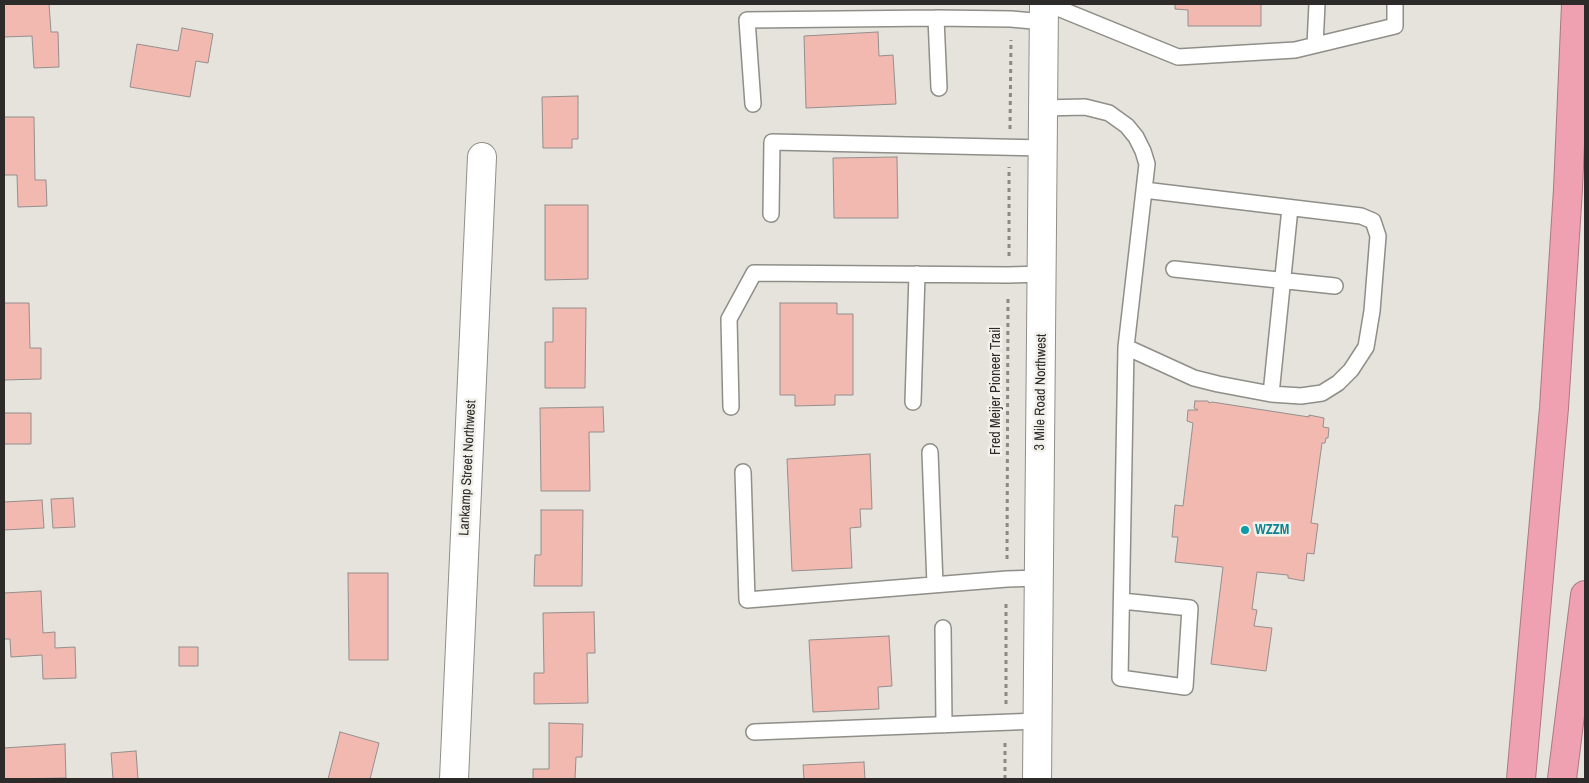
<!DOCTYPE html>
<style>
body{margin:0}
#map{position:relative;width:1589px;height:783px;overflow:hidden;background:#e5e3dc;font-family:"Archivo Narrow",sans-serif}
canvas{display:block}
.frame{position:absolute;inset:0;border:5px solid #2c2b29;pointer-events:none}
</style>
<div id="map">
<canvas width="1589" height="783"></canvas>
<div class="frame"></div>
</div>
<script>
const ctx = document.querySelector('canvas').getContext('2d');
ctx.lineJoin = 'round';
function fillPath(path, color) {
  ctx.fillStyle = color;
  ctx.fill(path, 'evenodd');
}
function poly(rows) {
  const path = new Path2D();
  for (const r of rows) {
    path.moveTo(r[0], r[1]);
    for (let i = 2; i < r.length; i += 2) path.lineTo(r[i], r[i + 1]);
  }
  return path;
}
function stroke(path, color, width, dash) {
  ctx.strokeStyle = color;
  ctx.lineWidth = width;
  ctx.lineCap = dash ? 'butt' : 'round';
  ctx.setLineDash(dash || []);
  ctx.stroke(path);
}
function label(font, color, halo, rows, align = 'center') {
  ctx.font = font + ' "Archivo Narrow",sans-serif';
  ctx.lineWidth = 5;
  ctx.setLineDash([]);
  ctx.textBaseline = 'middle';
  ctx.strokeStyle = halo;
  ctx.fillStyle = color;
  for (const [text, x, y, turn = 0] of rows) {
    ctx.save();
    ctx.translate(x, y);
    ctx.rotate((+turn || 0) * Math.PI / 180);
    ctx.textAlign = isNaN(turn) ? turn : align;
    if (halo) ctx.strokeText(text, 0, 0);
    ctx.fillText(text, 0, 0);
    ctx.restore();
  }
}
const building = poly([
 [4,4,49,4,51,32,58,32,59,67,34,68,32,36,4,37,4,4],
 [1175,4,1261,4,1261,26,1188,26,1188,10,1175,9,1175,4],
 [182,28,213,34,208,63,196,61,190,97,130,87,137,44,178,51,182,28],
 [878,32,879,56,893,55,896,104,806,108,804,36,878,32],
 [578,96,578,139,572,139,572,148,543,148,542,97,578,96],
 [4,117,34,117,35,180,46,180,47,206,18,207,17,175,4,175,4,117],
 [897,157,898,218,834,218,833,158,897,157],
 [545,205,588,205,588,279,545,280,545,205],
 [4,303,29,303,30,348,41,348,41,379,4,380,4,303],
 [780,303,837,303,837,314,853,314,853,395,835,395,835,405,795,406,795,395,780,395,780,303],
 [553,308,586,308,585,388,545,388,545,342,553,342,553,308],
 [1195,401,1208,401,1209,403,1212,402,1309,417,1309,415,1324,418,1323,427,1329,428,1328,438,1326,438,1325,443,1322,443,1311,523,1318,524,1314,554,1307,553,1304,581,1288,578,1288,575,1257,572,1252,609,1257,610,1254,626,1272,628,1266,671,1211,664,1223,567,1175,562,1178,537,1172,537,1175,505,1183,506,1193,423,1187,421,1188,410,1198,410,1194,408,1195,401],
 [603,407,604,432,589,432,590,491,541,491,540,408,603,407],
 [4,413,31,413,31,444,4,444,4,413],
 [870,454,872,509,860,509,861,527,850,528,852,568,792,571,787,459,870,454],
 [73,498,75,527,53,528,51,499,73,498],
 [42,500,44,528,4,530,4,502,42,500],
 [541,510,583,510,582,586,534,586,535,555,541,555,541,510],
 [348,573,388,573,388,660,349,660,348,573],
 [41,591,43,633,55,632,55,648,75,647,76,678,43,679,42,655,11,657,10,639,4,639,4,593,41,591],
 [594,612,595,653,587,653,588,703,534,704,534,673,544,673,543,613,594,612],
 [889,636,892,686,878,687,879,709,813,712,809,640,889,636],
 [179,647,198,647,198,666,179,666,179,647],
 [549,723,583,724,582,757,576,757,575,779,533,779,533,769,549,769,549,723],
 [340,732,379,743,370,779,328,779,340,732],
 [65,744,66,778,4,779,4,748,65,744],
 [136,751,138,779,113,779,111,753,136,751],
 [864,762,865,779,804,779,803,765,864,762]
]);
const path = poly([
 [1010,129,1011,40],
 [1009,256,1009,167],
 [1007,559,1008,295],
 [1006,704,1006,600],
 [1005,779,1005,742]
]);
const service = poly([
 [1048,4,1178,57,1295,50,1395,26,1395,4],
 [936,18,939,88],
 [1315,45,1317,4],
 [753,104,747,20,936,18,1011,19,1044,22],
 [1043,108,1085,107,1109,113,1127,126,1136,137,1143,151,1147,164,1126,347,1120,678,1185,687,1190,608,1122,601],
 [771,214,772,142,1043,148],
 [1174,269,1335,286],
 [1126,347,1194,378,1218,384,1271,394,1301,396,1322,393,1338,383,1351,370,1366,347,1372,311,1378,236,1373,221,1361,216,1144,190],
 [1271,394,1290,208],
 [913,402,917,274],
 [731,407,729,319,754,273,1008,275,1042,274],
 [930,452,935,585],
 [743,472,747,600,1007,579,1039,578],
 [943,628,944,725],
 [754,732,1038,721]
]);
const minor = poly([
 [454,779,482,157],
 [1037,779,1044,4]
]);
const motorway = poly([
 [1521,779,1554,408,1568,189,1576,4],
 [1562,779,1585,595]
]);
const markers = [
 [1245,530,5,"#0f9aa8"]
];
const streetNames = [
 ["Fred Meijer Pioneer Trail",996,391,-90],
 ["3 Mile Road Northwest",1041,392,-89],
 ["Lankamp Street Northwest",468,468,-87]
];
const cultureNames = [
 ["WZZM",1255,530]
];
fillPath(building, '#f2b9b0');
stroke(building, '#958e8d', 1);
stroke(service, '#8f8e88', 18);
stroke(minor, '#8f8e88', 30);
stroke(motorway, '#ab7881', 30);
stroke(path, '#8b8985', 3, [4, 4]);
stroke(service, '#fff', 15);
stroke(minor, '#fff', 28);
stroke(motorway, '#f0a1b1', 28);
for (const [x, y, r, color] of markers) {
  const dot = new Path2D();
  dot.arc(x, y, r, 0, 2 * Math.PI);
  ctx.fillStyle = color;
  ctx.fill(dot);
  stroke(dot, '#f2f0ea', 2);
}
label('14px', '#2c2b29', '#f2f0ea', streetNames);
label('bold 14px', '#0d838f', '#f2f0ea', cultureNames, 'left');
</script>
